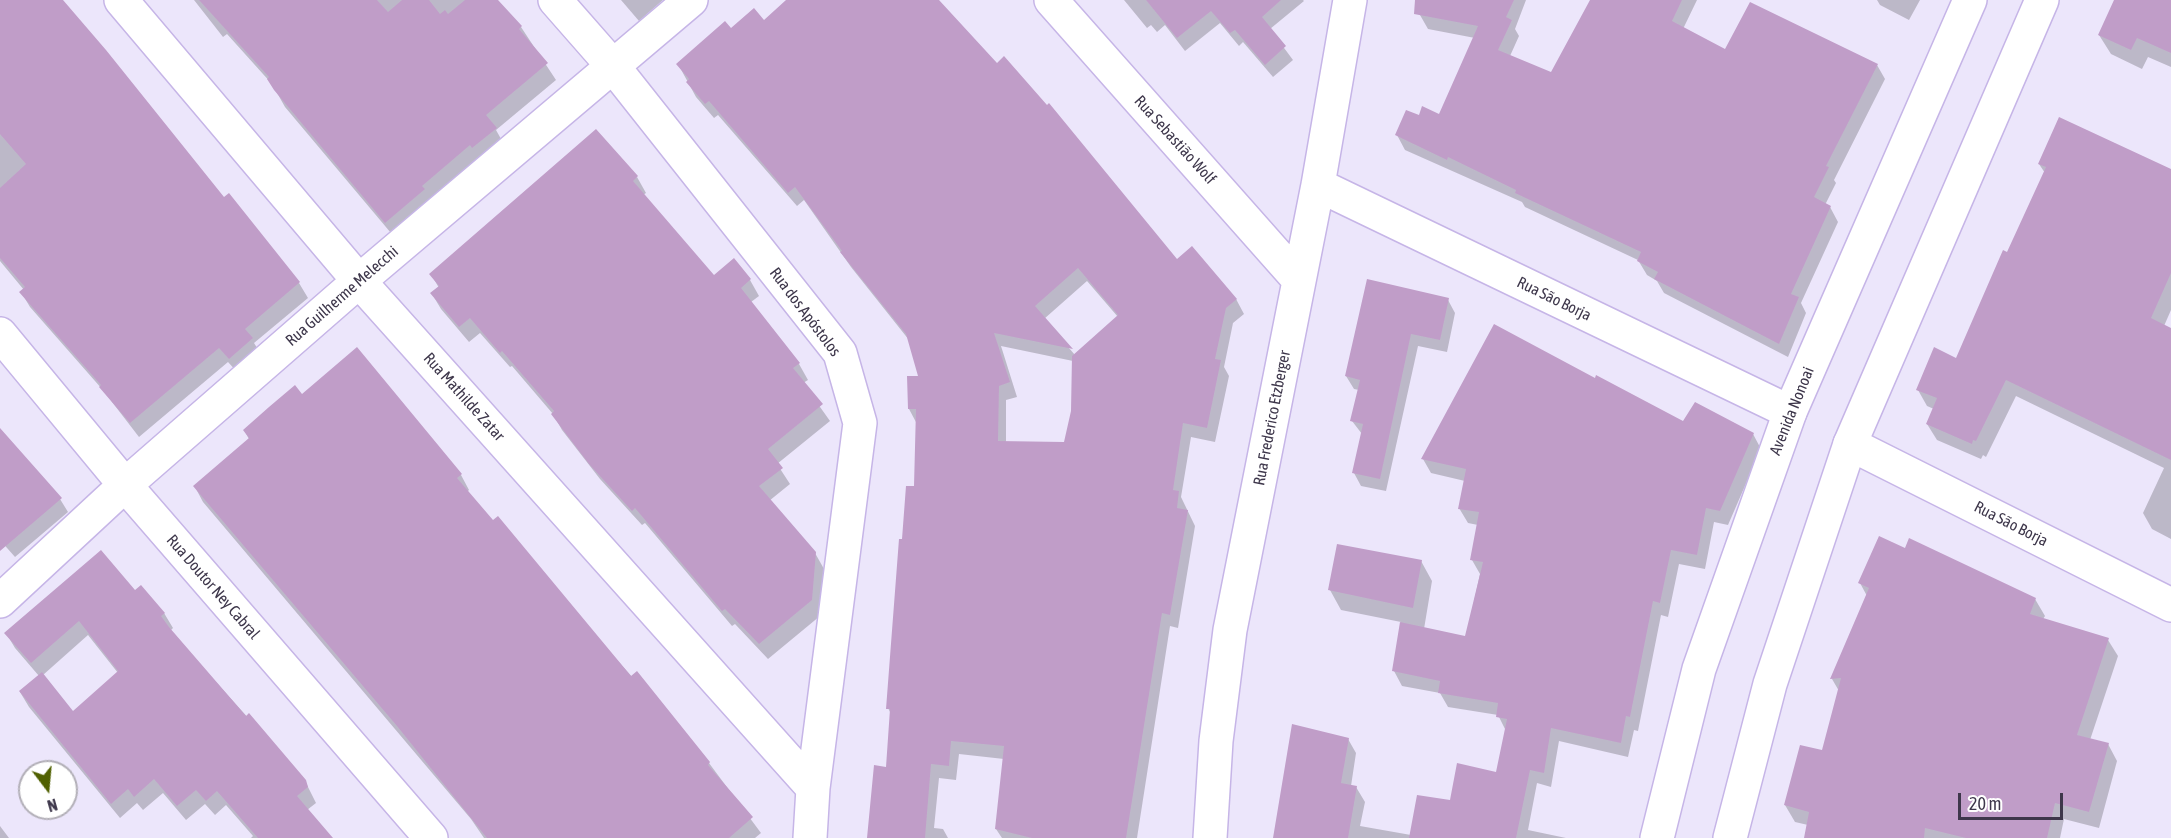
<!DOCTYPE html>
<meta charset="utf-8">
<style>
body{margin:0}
#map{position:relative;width:2171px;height:838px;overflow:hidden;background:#ece6fb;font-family:"Asap Condensed",sans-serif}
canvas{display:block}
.north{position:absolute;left:18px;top:760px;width:60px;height:60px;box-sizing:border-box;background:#fff;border:2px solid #b2afb7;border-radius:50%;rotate:164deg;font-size:16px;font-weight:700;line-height:24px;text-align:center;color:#3e374b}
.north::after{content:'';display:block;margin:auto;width:21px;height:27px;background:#506001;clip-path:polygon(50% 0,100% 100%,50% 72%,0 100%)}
.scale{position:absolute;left:1958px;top:793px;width:105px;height:27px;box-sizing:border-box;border:3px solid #3e374b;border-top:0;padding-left:8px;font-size:18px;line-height:21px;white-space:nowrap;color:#3e374b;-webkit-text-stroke:4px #fff;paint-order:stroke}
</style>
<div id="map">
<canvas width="2171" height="838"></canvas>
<div class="north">N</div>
<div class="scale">20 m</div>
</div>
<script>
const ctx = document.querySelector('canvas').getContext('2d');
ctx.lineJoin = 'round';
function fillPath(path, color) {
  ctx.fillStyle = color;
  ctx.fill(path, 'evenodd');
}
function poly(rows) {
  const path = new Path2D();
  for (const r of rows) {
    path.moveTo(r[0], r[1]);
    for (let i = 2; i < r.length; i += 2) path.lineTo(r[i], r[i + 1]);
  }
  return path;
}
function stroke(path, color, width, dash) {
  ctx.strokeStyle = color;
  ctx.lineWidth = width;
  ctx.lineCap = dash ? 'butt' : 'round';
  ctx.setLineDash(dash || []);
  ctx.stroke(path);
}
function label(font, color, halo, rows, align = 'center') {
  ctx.font = font + ' "Asap Condensed",sans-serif';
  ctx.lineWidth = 4.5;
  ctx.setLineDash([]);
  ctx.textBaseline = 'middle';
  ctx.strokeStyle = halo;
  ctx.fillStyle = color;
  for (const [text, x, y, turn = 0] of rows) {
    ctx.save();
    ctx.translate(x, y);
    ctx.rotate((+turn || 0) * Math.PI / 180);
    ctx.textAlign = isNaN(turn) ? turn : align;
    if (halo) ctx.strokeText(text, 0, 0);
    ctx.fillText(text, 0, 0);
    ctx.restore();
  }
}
const shadow = poly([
 [0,0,61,0,224,199,299,283,308,298,254,343,261,354,238,373,228,362,139,437,102,389,30,307,21,292,24,290,0,261],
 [194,0,496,0,521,27,556,80,496,130,505,146,396,239,285,107,272,84,227,34,223,37],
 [621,0,663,0,639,21],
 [789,0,937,0,1177,261,1236,299,1244,314,1233,323,1224,367,1229,376,1215,442,1191,437,1181,497,1195,526,1178,628,1170,626,1137,838,1002,838,996,829,1004,759,959,754,956,780,939,778,934,828,943,829,948,838,868,838,888,768,891,714,888,708,903,541,916,488,917,424,909,409,920,378,909,340,851,267,804,200,797,206,718,115,714,118,696,97,678,64,731,30,763,22],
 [1087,281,1118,317,1075,355,1044,319],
 [1001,346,1073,361,1072,411,1065,443,1006,443,1006,400,1017,397],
 [1124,0,1303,0,1304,1,1270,29,1293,60,1273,77,1243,42,1239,46,1220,23,1185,51,1165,25,1157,32,1151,25,1147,28],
 [1422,0,1526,0,1515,29,1519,36,1510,56,1551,74,1591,0,1697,0,1683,29,1726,51,1877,65,1885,79,1834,180,1836,183,1825,205,1830,207,1838,222,1801,303,1806,313,1788,357,1664,293,1657,281,1647,275,1638,260,1525,207,1522,202,1405,150,1397,135,1439,116,1475,38,1428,29,1420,15],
 [1877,0,1920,0,1909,20,1880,5],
 [2115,0,2171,0,2171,67,2148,57,2142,69,2111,54,2099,35],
 [2039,164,2171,171,2171,310,2164,326,2171,329,2171,539,2152,529,2143,513,2164,468,2016,396,1986,457,1983,455,1981,459,1937,440,1927,424,1934,409,1927,406,1918,390,1957,360,2045,173],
 [637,177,646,193,643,195,714,277,733,261,750,280,759,296,751,302,799,364,808,380,803,383,830,421,777,464,790,484,769,501,815,553,824,569,820,616,768,659,735,624,732,626,645,523,642,525,600,479,562,430,553,414,512,366,510,367,480,333,469,342,441,309,432,294,439,288,431,274],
 [1448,300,1455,313,1447,352,1418,346,1386,491,1361,486,1354,473,1362,434,1352,421,1359,390,1354,389,1346,376],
 [1596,380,1683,423,1753,434,1761,449,1728,525,1714,522,1705,569,1679,564,1668,617,1661,615,1638,731,1634,730,1628,757,1559,741,1551,787,1537,783,1528,830,1566,838,1275,838,1348,739,1356,753,1351,786,1356,787,1365,802,1360,826,1411,835,1497,774,1506,731,1498,715,1448,707,1440,693,1402,686,1394,671,1401,622,1341,610,1330,590,1421,561,1432,581,1424,629,1466,638,1480,574,1472,560,1478,525,1468,523,1459,508,1465,481,1431,473,1423,459],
 [302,396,461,475,469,490,467,492,709,763,761,833,755,838,484,838,471,819,203,502,195,487,249,439,244,430],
 [0,429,60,499,68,512,15,557,0,540],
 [1860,583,2035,599,2045,616,2043,619,2108,640,2118,656,2090,740,2108,744,2117,761,2099,828,2064,819,2060,838,1806,838,1808,825,1795,822,1785,805,1823,751,1839,691,1832,679,1867,596],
 [135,592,164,613,173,628,170,631,305,781,316,803,307,810,329,838,251,838,253,836,226,805,215,815,205,804,186,820,163,793,143,810,137,803,120,818,29,707,20,692,39,676,15,648,6,633],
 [88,635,118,673,73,713,43,675],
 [0,826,9,838,0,838]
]);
const building = poly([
 [0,0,63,0,106,50,224,197,229,193,300,282,245,329,253,338,229,359,219,348,130,423,99,387,101,385,19,292,25,287,0,258,0,188,26,164,0,134],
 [199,0,377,0,388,12,402,0,429,0,440,14,445,10,448,14,465,0,498,0,522,26,519,29,548,63,486,115,497,128,472,148,470,145,422,186,425,189,385,223,274,90,267,79,269,77],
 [786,0,939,0,997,63,1004,56,1047,105,1049,103,1177,259,1192,246,1237,299,1226,308,1215,359,1221,360,1207,428,1183,423,1173,490,1179,491,1177,508,1188,510,1170,615,1162,613,1126,838,1032,838,995,829,1004,746,951,741,949,766,931,764,925,838,867,838,874,765,886,767,890,709,886,709,899,539,902,539,906,486,914,486,916,409,908,409,907,376,918,376,906,334,840,252,842,251,795,187,788,193,709,101,705,104,686,82,689,79,676,64,725,21,731,28,754,8,764,20],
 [1078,268,1118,315,1072,356,1071,411,1064,442,998,441,999,386,1010,382,994,333,1073,349,1035,306],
 [1146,0,1281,0,1262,17,1286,46,1265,65,1235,30,1230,33,1211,11,1177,38],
 [1415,0,1514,0,1506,17,1512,20,1498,50,1551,72,1590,0,1682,0,1672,21,1725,49,1750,2,1878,64,1826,166,1829,167,1814,197,1831,206,1791,294,1799,297,1779,344,1654,279,1658,272,1637,261,1641,252,1515,193,1516,190,1448,157,1447,160,1395,135,1406,110,1419,115,1422,106,1439,114,1478,26,1414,14],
 [2114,0,2171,0,2171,53,2137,38,2131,50,2098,35],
 [2059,117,2171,169,2171,273,2151,318,2171,328,2171,460,2006,380,1976,441,1973,440,1972,444,1926,424,1937,398,1916,390,1934,347,1956,358,2003,250,2007,252,2046,167,2038,164],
 [596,129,638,176,633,181,714,275,734,258,751,279,741,288,800,363,793,368,823,404,768,449,783,468,759,486,816,552,812,600,759,644,725,609,722,611,635,508,632,511,589,464,551,414,554,411,502,351,500,353,470,318,459,327,430,293,439,286,429,274],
 [1367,279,1449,298,1440,340,1411,334,1380,479,1352,473,1363,424,1350,421,1360,380,1345,376],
 [1494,324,1595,378,1596,375,1683,421,1695,402,1754,433,1720,511,1706,508,1697,555,1671,550,1660,603,1653,601,1630,717,1626,716,1621,743,1551,728,1544,773,1530,770,1516,838,1409,838,1417,795,1450,800,1457,763,1496,772,1507,719,1496,717,1498,703,1438,693,1440,681,1392,671,1400,622,1465,636,1483,562,1470,560,1479,512,1458,509,1466,469,1421,459],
 [357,347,462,474,457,478,493,520,498,516,631,676,637,671,710,762,708,765,753,817,729,838,487,838,397,726,193,486,249,438,243,430,269,407,295,385,302,394],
 [0,428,62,498,0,551],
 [1879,536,1905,548,1909,538,2036,598,2030,614,2109,638,2077,735,2109,743,2089,812,2055,803,2047,838,1966,838,1925,828,1924,838,1804,838,1809,812,1784,805,1800,745,1822,750,1841,678,1830,679,1869,588,1858,583],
 [1337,544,1422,560,1413,608,1328,590],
 [101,550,135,590,141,585,165,613,161,616,169,627,246,716,249,713,306,780,308,787,297,796,333,838,258,838,217,791,206,801,196,790,177,806,154,779,134,797,128,789,111,804,19,691,42,672,73,711,118,671,79,621,31,663,4,633],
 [1292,724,1349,738,1341,783,1357,786,1348,838,1273,838]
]);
const minor = poly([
 [121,0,359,281,813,788],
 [555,0,612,65,840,353,860,423,813,788,810,838],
 [1051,0,1299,280],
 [1318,185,1790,412],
 [0,334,125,485,431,838],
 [1850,444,2171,605],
 [0,601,125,485,359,281,691,0],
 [1210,838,1216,741,1230,630,1318,185,1350,0]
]);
const primary = poly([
 [1657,838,1699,669,1790,412,1970,0],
 [1730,838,1770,684,1850,444,2042,0]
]);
const streetNames = [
 ["Rua Sebastião Wolf",1175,140,48],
 ["Rua Guilherme Melecchi",342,296,-41],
 ["Rua São Borja",1554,299,26],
 ["Rua dos Apóstolos",805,312,53],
 ["Rua Mathilde Zatar",464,397,48],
 ["Avenida Nonoai",1792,411,-68],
 ["Rua Frederico Etzberger",1272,418,-79],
 ["Rua São Borja",2011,524,27],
 ["Rua Doutor Ney Cabral",213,587,49]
];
fillPath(shadow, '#0003');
fillPath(building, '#c09dc8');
stroke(minor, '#c6b5e7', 36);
stroke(primary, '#c6b5e7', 36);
stroke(minor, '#fff', 33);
stroke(primary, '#fff', 33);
label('16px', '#3e374b', '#fff', streetNames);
</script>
